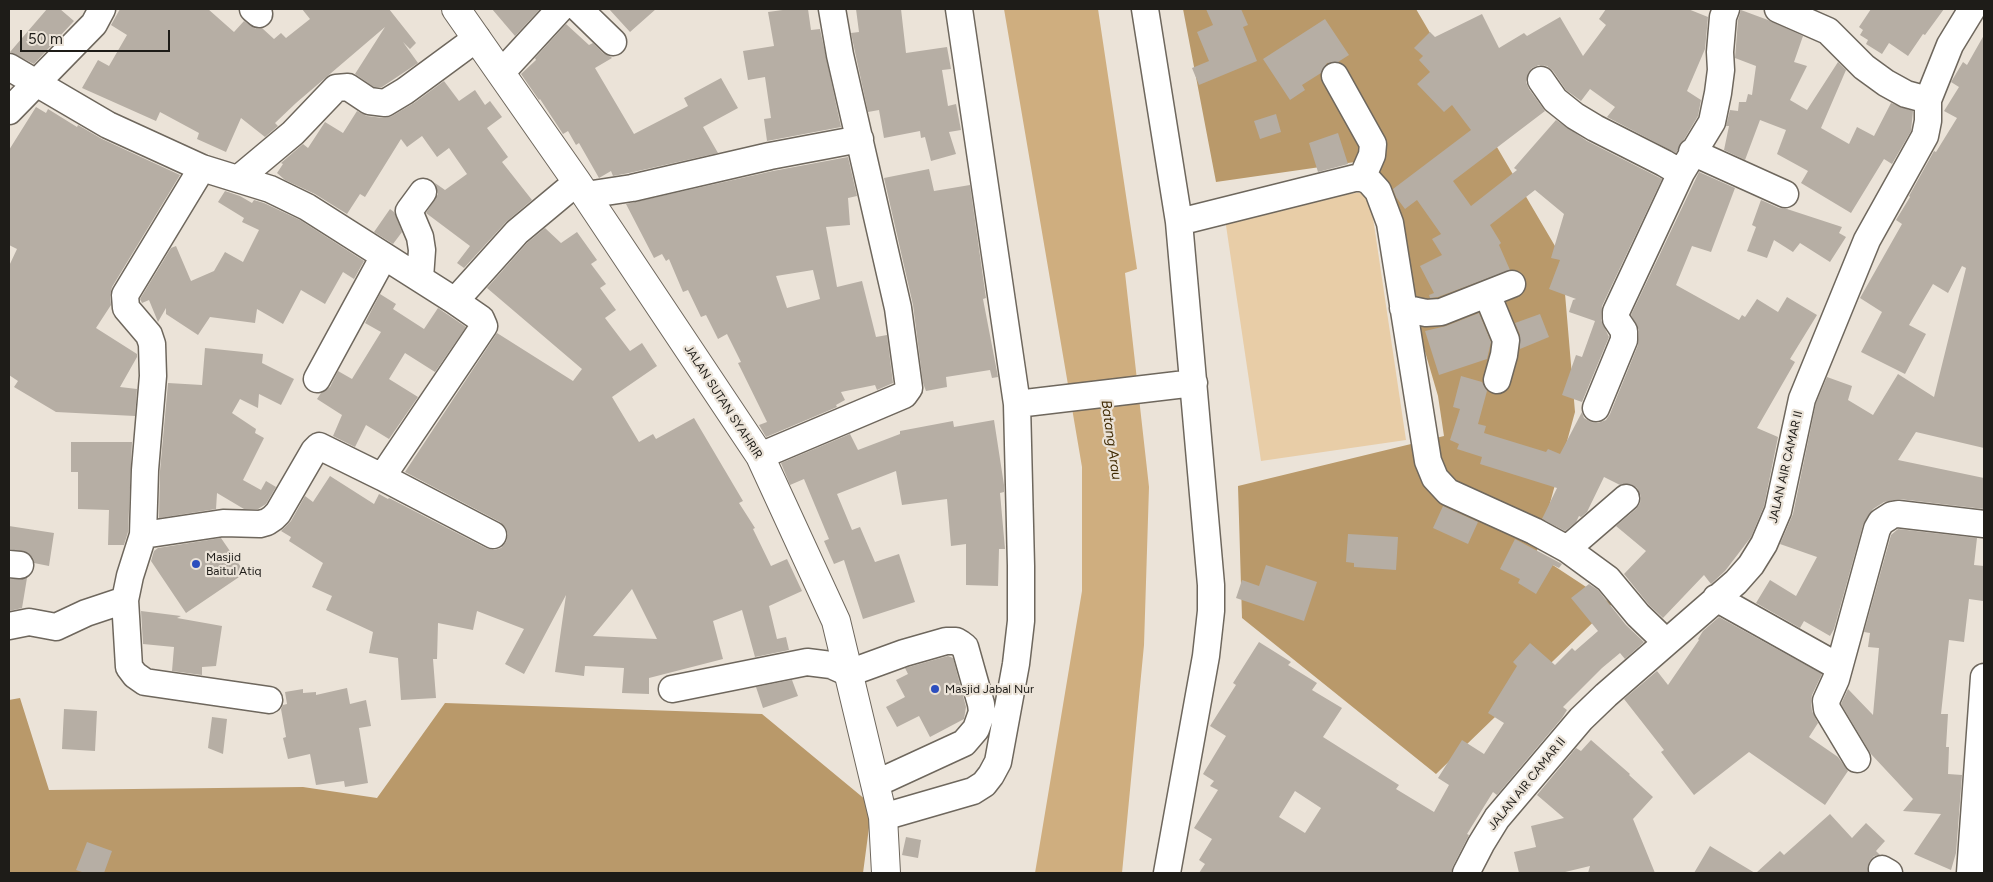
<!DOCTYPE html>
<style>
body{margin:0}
#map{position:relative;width:1993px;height:882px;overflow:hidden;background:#ebe3d8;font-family:Figtree,sans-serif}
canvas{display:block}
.frame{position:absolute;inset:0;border:10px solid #1e1c18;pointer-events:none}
.scale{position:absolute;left:20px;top:30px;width:150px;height:22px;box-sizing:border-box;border:2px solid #1e1c18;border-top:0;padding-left:6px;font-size:15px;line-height:18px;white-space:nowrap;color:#1e1c18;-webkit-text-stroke:4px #ebe3d8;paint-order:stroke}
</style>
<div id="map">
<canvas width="1993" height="882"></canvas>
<div class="frame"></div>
<div class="scale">50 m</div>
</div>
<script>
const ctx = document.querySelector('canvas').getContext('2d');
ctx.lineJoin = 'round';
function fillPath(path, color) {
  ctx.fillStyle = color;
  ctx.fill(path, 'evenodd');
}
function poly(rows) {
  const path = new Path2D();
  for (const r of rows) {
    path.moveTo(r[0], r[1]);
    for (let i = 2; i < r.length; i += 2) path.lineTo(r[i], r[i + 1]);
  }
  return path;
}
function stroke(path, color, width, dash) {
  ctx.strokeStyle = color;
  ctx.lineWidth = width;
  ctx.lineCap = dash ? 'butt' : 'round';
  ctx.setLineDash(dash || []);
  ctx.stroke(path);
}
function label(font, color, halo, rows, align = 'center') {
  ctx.font = font + ' Figtree,sans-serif';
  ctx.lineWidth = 4.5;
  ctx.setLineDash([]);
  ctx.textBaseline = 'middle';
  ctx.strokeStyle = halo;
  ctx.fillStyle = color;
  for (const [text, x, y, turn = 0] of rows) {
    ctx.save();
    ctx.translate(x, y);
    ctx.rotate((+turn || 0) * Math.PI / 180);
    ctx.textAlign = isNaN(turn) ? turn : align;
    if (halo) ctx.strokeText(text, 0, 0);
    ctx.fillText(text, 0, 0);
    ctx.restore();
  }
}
const green = poly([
 [1369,191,1406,440,1261,461,1224,212]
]);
const forest = poly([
 [1183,9,1416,9,1562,258,1575,412,1536,554,1612,604,1436,774,1242,618,1238,486,1444,436,1438,396,1369,160,1216,182],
 [20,698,49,790,303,787,377,798,445,703,762,714,872,805,863,873,9,873,9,700]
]);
const water = poly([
 [1004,9,1098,9,1137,269,1125,273,1149,487,1144,645,1122,873,1035,873,1082,591,1082,467]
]);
const building = poly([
 [47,9,60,9,74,21,34,64,10,52],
 [120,9,208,9,234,32,244,21,256,29,262,28,274,39,281,33,286,38,310,19,302,9,389,9,416,43,410,49,403,42,418,63,382,87,374,87,355,74,385,27,296,103,275,123,278,126,265,137,241,118,226,152,197,139,199,133,160,112,156,121,82,88,98,60,109,66,127,35,111,25],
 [492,9,540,9,515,36],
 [609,9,656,9,630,32],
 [790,9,808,9,811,30,820,29,841,127,767,141,764,119,771,118,765,77,748,80,743,51,774,46,768,12],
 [856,9,901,9,906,53,947,47,951,69,942,70,948,106,956,104,961,130,949,132,956,154,931,161,925,137,921,138,920,131,884,138,879,110,868,112,855,52,851,33,859,32],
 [1206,9,1241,9,1248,25,1243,27,1257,61,1199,85,1192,68,1209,61,1197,32,1213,25],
 [1606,9,1688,9,1708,17,1705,49,1687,91,1701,100,1698,116,1676,153,1607,117,1615,107,1590,89,1581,101,1566,90,1553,71,1547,66,1539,65,1532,68,1528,73,1526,82,1529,89,1545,111,1453,181,1471,206,1517,170,1514,168,1556,120,1587,141,1662,179,1602,306,1601,320,1609,337,1582,402,1562,395,1576,355,1582,357,1595,321,1569,312,1573,300,1576,299,1549,289,1560,260,1551,258,1564,214,1535,190,1490,225,1501,243,1499,245,1510,270,1438,297,1430,298,1429,295,1434,293,1420,266,1442,255,1432,239,1441,234,1417,200,1405,209,1396,197,1393,189,1471,130,1452,105,1444,112,1417,84,1430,72,1419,60,1423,56,1414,48,1430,32,1435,37,1482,14,1499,48,1524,33,1527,36,1560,17,1583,56,1606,25,1599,19],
 [1871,9,1944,9,1925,35,1923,34,1908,56,1889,43,1882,54,1866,44,1868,40,1860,35,1863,30,1859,27],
 [1741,10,1768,20,1803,36,1794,62,1807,66,1790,100,1807,110,1838,62,1846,70,1821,128,1849,144,1857,127,1874,136,1891,103,1913,111,1911,131,1892,164,1884,159,1851,213,1801,183,1808,171,1777,154,1786,130,1760,120,1745,160,1724,150,1729,126,1726,126,1730,110,1738,111,1739,102,1746,102,1748,94,1752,95,1756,66,1735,58,1738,20],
 [1325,19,1349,55,1338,62,1327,63,1321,73,1302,85,1305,90,1290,100,1263,59],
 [566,24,589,45,593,43,603,53,611,57,612,58,595,68,634,134,688,106,684,98,721,78,738,108,703,127,718,153,629,173,613,176,611,171,599,178,579,143,576,145,568,131,563,134,540,99,539,100,521,74,536,60,535,58],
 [1984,35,1984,448,1916,432,1898,460,1984,478,1984,509,1899,499,1884,502,1873,509,1863,525,1834,629,1830,636,1804,621,1800,628,1756,603,1770,580,1796,596,1817,557,1780,544,1793,514,1816,403,1827,377,1852,386,1848,400,1873,415,1898,374,1934,397,1966,268,1962,266,1948,293,1933,284,1909,325,1926,334,1905,374,1861,352,1882,312,1860,298,1902,224,1896,220,1910,197,1909,196,1934,151,1936,152,1957,118,1944,111,1959,87,1951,82,1963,62,1967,65],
 [444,81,459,101,475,90,485,105,490,101,502,117,487,128,508,157,502,162,532,200,506,222,464,268,457,263,470,246,426,213,438,194,435,183,445,190,467,174,449,148,437,157,422,136,407,147,401,139,365,197,360,194,347,214,315,194,285,180,277,173,283,164,281,163,303,144,308,148,325,122,343,133,357,111,367,116,383,118,392,116,414,103],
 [36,107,46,113,48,109,77,127,78,125,102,139,180,175,112,287,110,296,111,305,96,328,137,354,137,357,120,387,137,389,135,416,56,412,14,387,18,381,9,375,9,266,17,249,9,245,9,150],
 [1276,114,1281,132,1260,139,1254,121],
 [1338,133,1348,164,1318,172,1309,143],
 [848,157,857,196,848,198,850,225,826,227,837,287,862,281,876,337,887,335,893,383,877,390,875,385,841,392,845,400,836,405,837,407,766,437,759,425,767,422,738,363,741,362,727,334,718,339,706,315,701,317,688,290,683,292,669,259,666,261,662,254,654,258,626,204,773,171],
 [813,270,820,299,787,308,776,276],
 [929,169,934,191,970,185,986,298,983,299,998,377,992,378,990,370,946,377,947,387,926,391,923,383,913,305,884,178],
 [1699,172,1735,188,1711,252,1692,246,1676,285,1739,320,1742,315,1745,317,1757,299,1778,312,1787,297,1817,315,1790,359,1795,362,1757,428,1778,437,1764,506,1751,537,1725,571,1711,584,1704,575,1663,618,1649,605,1624,574,1646,551,1616,526,1636,509,1640,503,1641,496,1637,488,1630,484,1620,485,1604,477,1587,512,1581,517,1579,516,1576,522,1565,531,1542,519,1557,488,1480,464,1482,457,1457,449,1459,444,1450,440,1460,409,1453,407,1461,376,1482,382,1487,391,1478,424,1486,426,1484,433,1546,452,1548,449,1560,454,1582,412,1584,418,1591,422,1598,423,1606,420,1610,414,1638,345,1639,330,1631,315],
 [225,191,240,196,252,203,254,200,264,203,300,220,364,261,354,279,343,272,325,304,301,290,283,324,257,309,255,323,210,317,198,335,166,314,166,308,158,322,149,300,142,303,140,299,171,248,176,246,191,281,214,271,225,252,243,262,259,230,242,222,244,218,218,202],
 [1761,200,1779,208,1787,209,1842,227,1839,233,1846,237,1830,262,1800,243,1793,252,1774,240,1767,258,1747,251,1756,227,1752,225],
 [390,209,394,212,402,232,393,244,374,232],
 [545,228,561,243,577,232,597,260,591,264,606,284,600,288,616,310,605,318,630,351,642,343,657,366,612,397,639,442,653,434,656,439,694,418,743,501,739,503,755,528,753,529,771,566,787,559,802,591,769,606,777,639,786,637,789,650,755,657,742,610,713,621,723,659,649,678,649,694,622,693,624,668,585,666,584,676,555,672,566,595,524,674,505,664,524,629,477,611,473,630,438,623,437,659,433,659,436,698,401,700,398,658,369,653,373,632,326,610,332,596,312,587,323,563,289,541,291,537,281,531,291,521,305,496,313,502,330,476,374,504,379,494,388,499,389,498,486,548,494,550,501,548,506,542,508,534,505,527,500,522,405,472,497,333,573,381,582,369,487,288,527,243],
 [632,589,657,639,593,636],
 [380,294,396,304,393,309,424,329,438,308,466,327,435,372,405,353,389,379,418,397,389,439,366,425,355,447,333,436,342,415,317,399,321,393,330,387,338,371,352,379,381,332,365,323],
 [1479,313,1491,342,1487,359,1439,375,1425,331,1446,326],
 [1540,314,1549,337,1520,349,1520,335,1515,323],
 [205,348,263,354,262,363,294,379,281,405,259,394,258,408,240,399,232,413,256,429,255,433,264,438,243,480,261,490,266,481,276,487,266,504,258,509,244,509,217,493,216,509,159,518,160,471,168,383,202,385],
 [994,420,1004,485,1004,492,1000,493,1005,549,999,549,998,586,966,585,966,544,951,546,947,499,902,505,896,471,837,494,852,530,860,527,875,562,899,554,915,602,863,619,844,560,834,564,824,541,829,539,804,479,790,485,781,463,850,434,858,450,900,434,900,431,953,421,954,427],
 [71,442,132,442,128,532,124,545,108,545,109,510,78,509,78,472,71,472],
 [1443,506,1478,522,1468,544,1433,528],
 [9,526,54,533,49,566,34,563,33,558,28,553,9,549],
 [1898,529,1977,538,1974,565,1984,566,1983,601,1969,599,1964,642,1949,640,1941,714,1948,714,1946,747,1949,747,1948,774,1962,775,1956,853,1951,870,1914,854,1941,814,1903,811,1913,799,1871,754,1841,704,1848,689,1873,715,1879,648,1868,647,1870,633,1864,632,1891,535],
 [1348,534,1398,537,1396,570,1354,567,1354,563,1346,562],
 [221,538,245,573,186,613,151,561,154,551,158,548],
 [1515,539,1562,564,1559,568,1553,565,1536,594,1518,583,1520,579,1500,569],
 [1266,565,1317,582,1304,621,1236,598,1242,580,1259,586],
 [27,578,22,608,9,611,9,579],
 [1589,584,1598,590,1626,625,1644,642,1625,659,1620,653,1602,668,1563,707,1567,710,1562,718,1497,795,1493,792,1467,834,1469,835,1453,866,1451,873,1199,873,1205,864,1199,860,1212,839,1194,828,1218,790,1210,786,1214,781,1203,774,1226,736,1210,726,1236,685,1233,683,1259,642,1291,662,1288,665,1317,683,1312,690,1342,708,1323,737,1399,785,1396,789,1434,812,1449,785,1438,778,1462,740,1484,754,1504,723,1488,713,1517,666,1513,662,1530,643,1555,665,1572,648,1575,651,1598,631,1571,598],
 [1295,791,1321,808,1305,833,1279,817],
 [141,611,181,616,177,618,222,626,216,666,202,667,202,675,172,671,174,647,143,644],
 [1719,617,1822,674,1812,695,1811,702,1812,711,1818,723,1809,737,1838,757,1848,771,1825,805,1749,752,1694,795,1661,752,1664,750,1624,699,1657,671,1668,685,1699,640,1698,639,1703,631],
 [948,656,953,658,966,707,964,719,930,737,919,716,897,727,886,707,905,697,896,680,908,674,905,668],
 [792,680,798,696,763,708,756,687],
 [347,688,350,704,366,700,371,726,359,728,368,783,345,787,344,781,316,785,310,754,288,759,283,738,286,737,281,709,283,705,287,704,285,692,303,689,303,693,316,692,316,695],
 [64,709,97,711,95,751,62,749],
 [212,717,227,719,223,754,208,748],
 [1591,740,1630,774,1629,775,1653,797,1633,819,1655,873,1588,873,1590,866,1561,873,1519,873,1514,852,1536,847,1531,826,1564,818,1537,795,1576,748,1581,751],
 [1830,814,1852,838,1866,823,1885,841,1876,851,1880,855,1874,856,1869,862,1868,873,1756,873,1780,851,1784,855],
 [906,837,921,840,918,858,902,855],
 [87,842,112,851,104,873,85,873,76,870],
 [1710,846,1755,873,1694,873]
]);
const minor = poly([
 [253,9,259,14],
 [579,9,613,42],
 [1145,9,1179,222,1211,585,1211,611,1206,656,1167,873],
 [1778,9,1828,31,1864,67,1886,83,1906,94,1928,100],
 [9,67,108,125,202,168,270,189,307,207,455,301,517,232,577,182],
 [501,73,560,9],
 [1335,76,1373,144,1372,155,1362,178],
 [1541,80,1555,100,1575,116,1595,128,1664,163,1681,173],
 [9,111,94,24,102,9],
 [1692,152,1785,194],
 [202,168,125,295,126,308,149,335,152,344,153,376,145,470,143,535,223,523,260,524,267,522,273,518,278,513,314,451,319,446,382,477,484,326,481,319,455,301],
 [238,179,293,133,336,88,348,87,369,101,385,103,405,91,477,38],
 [586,195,632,188,770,156,860,139],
 [1179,222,1355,178,1362,178,1369,181,1378,191,1390,223,1428,461,1435,478,1448,492,1534,531,1567,549],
 [420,278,422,250,420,237,409,211,423,192],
 [1487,294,1506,340,1504,355,1497,380],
 [1403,308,1426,313,1441,312,1512,284],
 [317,379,384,256],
 [1017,404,1194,383],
 [1596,408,1624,340,1624,331,1616,319,1616,312,1681,173,1712,122,1718,93,1721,70,1720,52,1723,17,1726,9],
 [760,456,904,395,909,388,898,308,840,55,832,9],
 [382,477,493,535],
 [1626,498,1567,549,1608,579,1638,615,1666,642],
 [143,535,130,576,125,600,129,667,135,675,145,682,269,700],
 [9,564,20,565],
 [1716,598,1839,667],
 [9,626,29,622,56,627,86,613,125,600],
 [672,689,807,662,831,665,849,673,904,653,946,641,956,641,961,644,965,647,981,704,982,712,976,729,964,743,875,784],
 [1857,759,1827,709,1826,701,1836,679,1877,529,1881,522,1892,515,1898,514,1984,524],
 [883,817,973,791,984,784,991,775,998,762,1016,664,1021,621,1021,566,1017,404,959,9],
 [1882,869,1889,873],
 [1466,873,1481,844,1497,818,1581,719,1606,695,1736,582,1751,565,1764,544,1778,511,1802,399,1867,240,1925,136,1928,121,1928,100,1950,45,1972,9],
 [1970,873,1984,677]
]);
const major = poly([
 [456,9,577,182,760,456,836,621,883,817,886,873]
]);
const markers = [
 [196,564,5,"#2c4ebe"],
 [935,689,5,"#2c4ebe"]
];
const streetNames = [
 ["JALAN SUTAN SYAHRIR",723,402,57],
 ["JALAN AIR CAMAR II",1786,467,-77],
 ["JALAN AIR CAMAR II",1527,784,-51]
];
const poiNames = [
 ["Masjid",206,557],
 ["Baitul Atiq",206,571],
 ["Masjid Jabal Nur",945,689]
];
const waterNames = [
 ["Batang Arau",1111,440,82]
];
fillPath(green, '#e8cda7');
fillPath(forest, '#b9996a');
fillPath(water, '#cfae7f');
fillPath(building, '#b6aea4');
stroke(minor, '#6e675d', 29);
stroke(major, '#6e675d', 30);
stroke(minor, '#fff', 26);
stroke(major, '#fff', 28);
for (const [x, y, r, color] of markers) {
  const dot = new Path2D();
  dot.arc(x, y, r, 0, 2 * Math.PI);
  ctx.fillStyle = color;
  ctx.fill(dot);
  stroke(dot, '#ebe3d8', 2);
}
label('12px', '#1e1c18', '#ebe3d8', streetNames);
label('12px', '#1e1c18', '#ebe3d8', poiNames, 'left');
label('italic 14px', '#3f2901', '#ebe3d8', waterNames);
</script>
